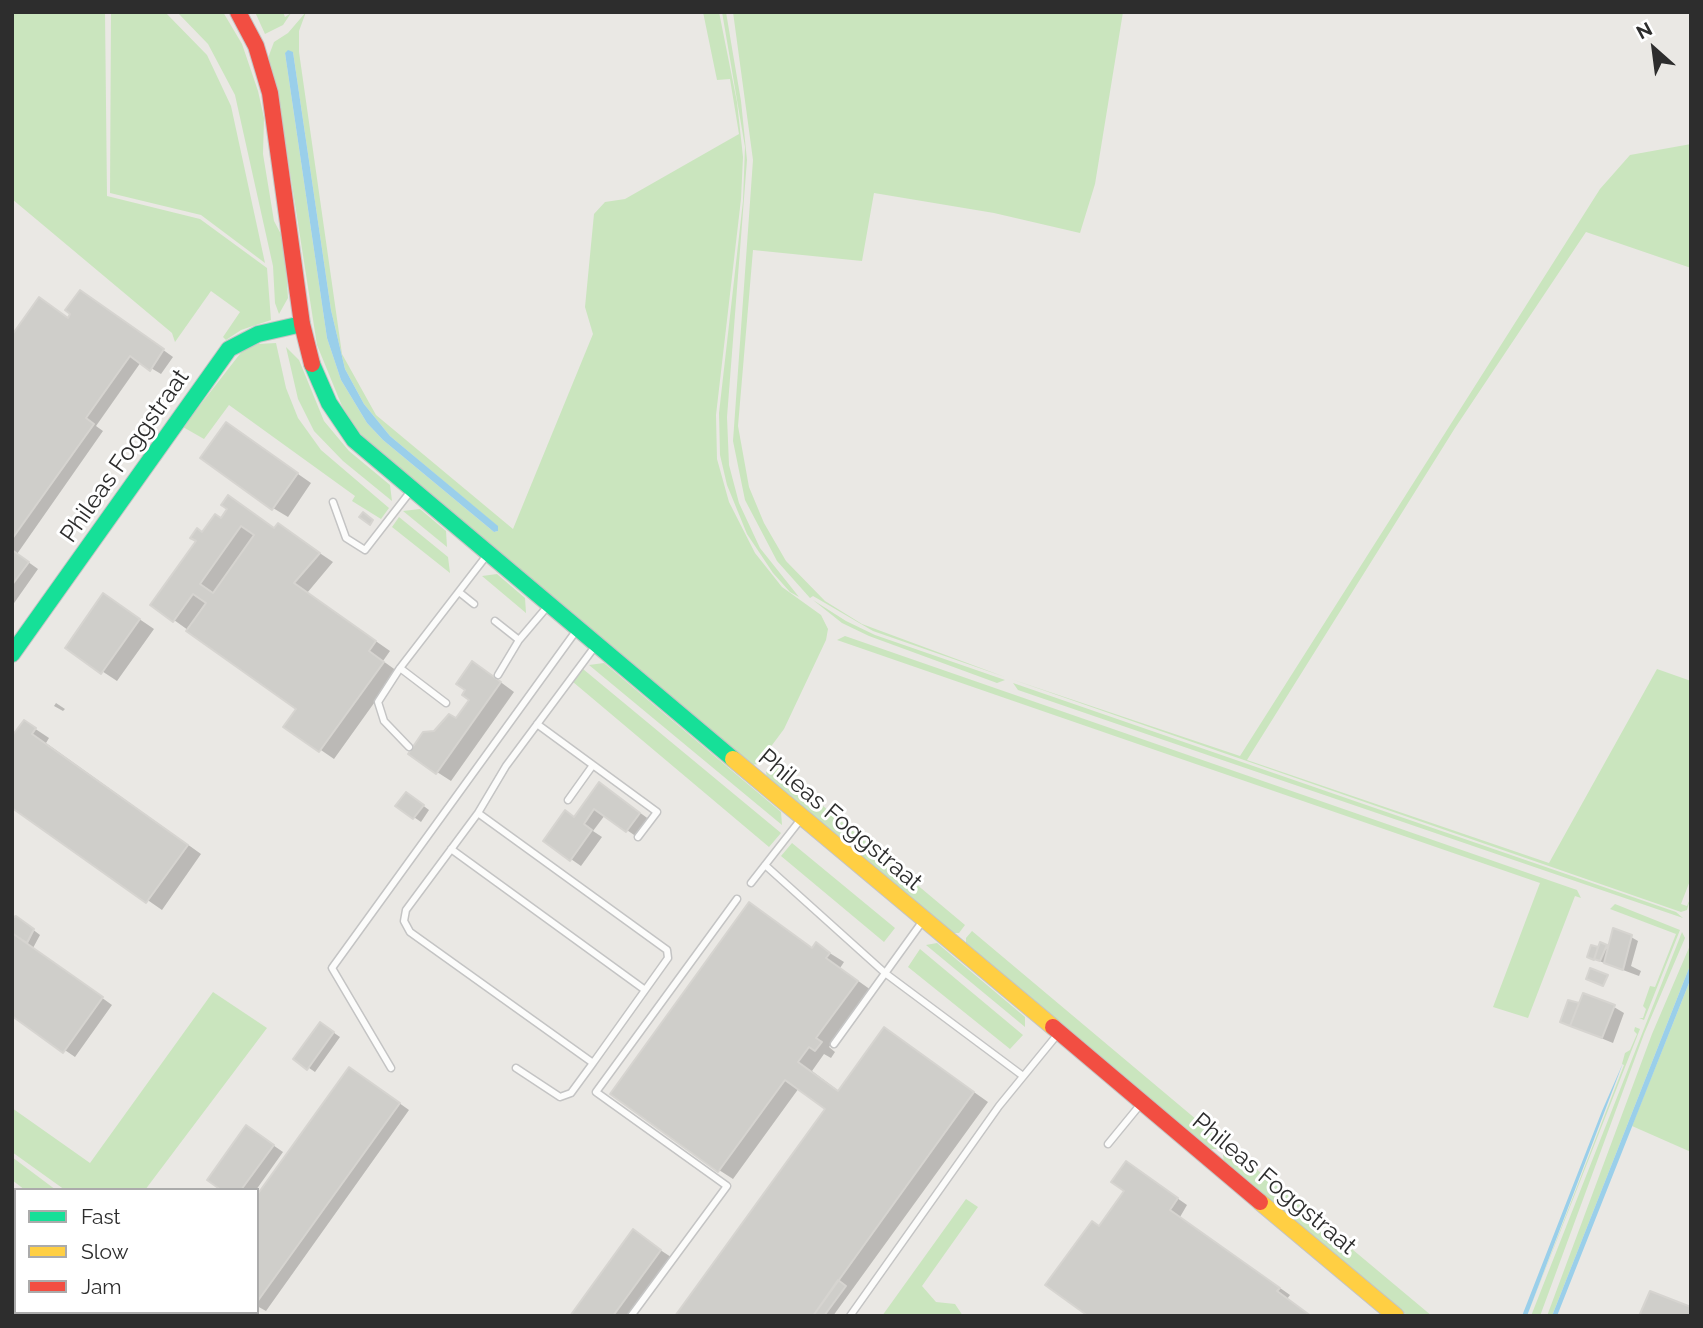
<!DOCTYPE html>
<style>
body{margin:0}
#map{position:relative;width:1703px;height:1328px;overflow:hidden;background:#eae8e4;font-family:Raleway,sans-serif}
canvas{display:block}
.frame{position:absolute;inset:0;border:14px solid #2d2d2d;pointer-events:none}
.legend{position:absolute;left:14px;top:1188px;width:245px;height:126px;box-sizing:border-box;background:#fff;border:2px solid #ababab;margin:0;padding:9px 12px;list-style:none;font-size:21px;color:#2d2d2d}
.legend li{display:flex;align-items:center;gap:14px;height:35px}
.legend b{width:35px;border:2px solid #ababab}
.north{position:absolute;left:1619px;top:14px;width:70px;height:70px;-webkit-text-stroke:5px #fff;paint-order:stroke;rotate:332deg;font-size:19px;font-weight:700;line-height:28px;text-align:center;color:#2d2d2d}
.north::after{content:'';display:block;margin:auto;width:24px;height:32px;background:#2d2d2d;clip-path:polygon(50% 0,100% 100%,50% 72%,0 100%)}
</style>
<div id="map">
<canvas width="1703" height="1328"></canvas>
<div class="frame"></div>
<ul class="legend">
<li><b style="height:9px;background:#16e098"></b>Fast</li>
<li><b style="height:9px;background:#ffcf43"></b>Slow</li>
<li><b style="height:9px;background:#f24e42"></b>Jam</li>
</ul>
<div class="north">N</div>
</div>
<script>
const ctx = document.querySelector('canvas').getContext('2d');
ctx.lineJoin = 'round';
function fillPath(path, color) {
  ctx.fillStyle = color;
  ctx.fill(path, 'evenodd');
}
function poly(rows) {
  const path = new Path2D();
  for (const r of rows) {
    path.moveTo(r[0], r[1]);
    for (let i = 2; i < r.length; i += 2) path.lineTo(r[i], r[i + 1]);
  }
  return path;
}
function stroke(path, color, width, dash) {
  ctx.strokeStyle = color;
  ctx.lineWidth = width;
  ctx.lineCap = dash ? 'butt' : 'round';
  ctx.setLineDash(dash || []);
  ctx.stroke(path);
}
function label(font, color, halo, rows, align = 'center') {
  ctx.font = font + ' Raleway,sans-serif';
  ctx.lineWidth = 6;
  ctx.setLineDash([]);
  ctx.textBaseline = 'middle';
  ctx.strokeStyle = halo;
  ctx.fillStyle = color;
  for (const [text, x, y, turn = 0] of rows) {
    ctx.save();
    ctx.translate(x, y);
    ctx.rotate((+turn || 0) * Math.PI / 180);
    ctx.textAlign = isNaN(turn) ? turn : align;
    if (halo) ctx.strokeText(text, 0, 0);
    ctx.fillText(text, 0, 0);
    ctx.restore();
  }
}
const green = poly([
 [12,12,105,12,107,196,200,219,267,268,271,320,241,330,226,340,223,337,240,312,211,291,175,342,172,333,12,199],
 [111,12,165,12,207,55,231,106,265,263,201,215,110,193],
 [177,12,223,12,242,44,258,91,264,118,263,154,274,221,282,236,285,253,288,298,279,314,275,303,273,266,235,95,208,44],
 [255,12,283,12,285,17,291,13,283,25,265,34],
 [306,12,299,31,299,52,342,354,376,415,513,529,593,334,585,307,594,214,605,202,625,199,739,134,730,79,717,80,703,12,719,12,737,102,743,157,741,199,716,415,717,459,729,502,755,553,782,587,821,615,828,629,826,640,784,729,758,764,751,765,380,454,355,428,342,406,317,345,282,121,268,58,274,42,288,33],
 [293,52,331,310,345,369,364,404,390,436,496,525,498,531,494,532,383,440,367,423,341,380,327,338,285,53],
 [722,12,726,12,732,48,741,101,747,160,727,417,729,465,739,503,760,548,799,597,790,592,773,573,747,534,727,485,720,455,719,413,743,201,745,147],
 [733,12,1123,12,1095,184,1080,233,994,213,874,193,862,261,753,250,738,426,749,487,764,523,786,561,825,601,862,624,1005,677,873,631,813,596,810,598,777,561,745,500,733,441,753,160],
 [1691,144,1691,268,1586,232,1455,428,1247,760,1549,863,1657,669,1691,681,1691,878,1681,904,1687,906,1691,896,1687,910,1681,912,1011,679,1240,756,1600,189,1630,155],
 [276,343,286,388,298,418,321,450,389,508,381,519,352,501,355,496,229,405,204,439,183,427,243,350,258,344],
 [286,347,299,360,324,421,349,451,390,485,392,501,343,461,314,431,298,399],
 [420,509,446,531,447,547,403,511],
 [399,517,448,557,450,573,392,527],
 [497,574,525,598,526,613,482,576],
 [813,600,846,621,875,635,1005,680,997,683,869,636,842,623],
 [845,636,1577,890,1581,898,1575,896,1528,1018,1493,1007,1540,883,837,640],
 [604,663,781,812,782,825,589,665],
 [583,669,781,833,769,847,573,682],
 [1013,683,1676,912,1683,918,1018,690],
 [773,764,965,925,959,933,952,933,767,778,766,772],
 [792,843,895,928,884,942,781,856],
 [1615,904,1680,930,1644,1020,1639,1018,1643,1018,1646,1009,1643,1006,1650,986,1655,987,1676,934,1610,909],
 [972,931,1222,1141,1216,1149,1210,1149,966,945,966,938],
 [1682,932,1685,938,1644,1034,1540,1316,1531,1316],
 [937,943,1025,1017,1025,1027,926,945],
 [1691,943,1691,963,1552,1316,1547,1316,1652,1034],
 [920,949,1023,1035,1010,1049,908,967],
 [1689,983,1691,984,1691,1152,1632,1126],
 [213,992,267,1028,145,1190,65,1190,12,1152,12,1108,90,1163],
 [1635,1027,1640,1029,1527,1316,1624,1065,1622,1064,1625,1053,1630,1050,1637,1034,1634,1031],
 [1230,1147,1432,1316,1408,1316,1224,1162,1223,1155],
 [12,1157,56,1190,25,1190,12,1180],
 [966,1199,978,1207,922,1286,936,1302,955,1304,963,1316,882,1316]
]);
const water = poly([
 [288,50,293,52,331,310,345,369,364,404,390,436,498,526,498,531,494,532,383,440,367,423,341,380,327,338,285,53],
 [1691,963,1689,983,1557,1316,1552,1316],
 [1623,1063,1527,1316,1522,1316,1602,1111],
 [87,1312,182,1312,185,1316,91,1316]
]);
const shadow = poly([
 [91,298,173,357,161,374,141,362,96,426,103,431,17,554,38,569,12,606,12,338,69,319],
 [226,424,311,483,288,517,273,508],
 [222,520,275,529,278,525,333,562,307,593,390,651,383,661,397,671,334,759,286,726,298,709,174,620,203,534],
 [104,595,154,629,117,681,67,648],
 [487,672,514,692,451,781,437,772,435,732,457,720],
 [56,703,65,709,63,711,54,706],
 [25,722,49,738,46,743,201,854,162,910,12,806],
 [610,791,650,820,637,837,605,815,593,831,602,837,581,866,545,841],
 [413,798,429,810,421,822,398,806],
 [764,913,813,949,817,945,844,962,840,968,871,990,829,1047,835,1052,831,1058,824,1054,812,1071,840,1092,885,1029,988,1102,833,1316,677,1316,828,1108,799,1088,733,1179,719,1170],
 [12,922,23,922,40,935,33,948,112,1005,75,1057,12,1014],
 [1631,937,1638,941,1631,966,1641,971,1639,976,1591,958,1592,947,1611,949],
 [1569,1002,1580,1006,1614,1007,1624,1013,1613,1043,1569,1025],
 [327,1028,340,1037,315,1072,296,1059],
 [360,1075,409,1110,266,1311,257,1306,257,1260],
 [257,1134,283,1152,256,1190,224,1190],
 [1127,1163,1187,1205,1180,1217,1290,1295,1287,1299,1100,1227,1126,1191],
 [633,1232,674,1259,633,1316,572,1316]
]);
const building = poly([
 [80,290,164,349,150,371,130,356,86,418,94,424,12,539,12,335,39,297,68,318,70,314,65,310,80,290],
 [226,422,298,473,272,510,200,458,226,422],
 [228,495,274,528,278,523,320,553,294,583,376,641,369,651,384,662,319,752,283,727,296,709,186,631,206,603,193,594,173,622,150,605,196,541,190,538,197,528,202,532,215,514,221,518,227,509,221,505,228,495],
 [241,526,254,535,213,593,200,584,241,526],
 [363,512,373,520,370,525,359,517,363,512],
 [12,550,29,562,12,585,12,550],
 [103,593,140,619,101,674,65,648,103,593],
 [472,661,501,682,436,774,408,754,423,732,434,731,449,714,456,718,469,700,462,695,465,690,456,684,472,661],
 [24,720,36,728,32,734,188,845,146,903,12,808,12,736,24,720],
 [599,782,640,813,626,832,594,809,584,824,592,830,570,861,543,841,565,810,574,817,599,782],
 [406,792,424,805,413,819,395,806,406,792],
 [749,902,812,948,816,942,830,953,826,958,858,981,816,1038,822,1042,815,1051,809,1047,798,1062,838,1091,884,1027,974,1092,813,1316,675,1316,825,1109,785,1080,718,1172,610,1094,749,902],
 [16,916,34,929,27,943,12,933,12,918,16,916],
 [1613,928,1632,935,1623,970,1604,963,1613,928],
 [12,933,103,997,63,1053,12,1016,12,933],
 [1600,942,1607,945,1600,961,1594,959,1600,942],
 [1591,945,1598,947,1594,960,1587,957,1591,945],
 [1590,968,1608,975,1603,986,1586,979,1590,968],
 [1583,993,1615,1005,1602,1038,1570,1026,1583,993],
 [1568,1000,1579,1003,1570,1026,1560,1022,1568,1000],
 [320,1022,334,1032,307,1070,293,1059,320,1022],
 [349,1067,400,1103,257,1302,257,1195,349,1067],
 [246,1125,274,1145,241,1190,221,1190,207,1180,246,1125],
 [1126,1161,1178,1198,1170,1210,1280,1288,1277,1291,1311,1316,1088,1316,1045,1285,1092,1221,1099,1226,1124,1191,1111,1182,1126,1161],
 [633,1229,661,1250,613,1316,570,1316,633,1229],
 [838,1280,846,1286,824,1316,813,1316,838,1280],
 [1650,1291,1691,1307,1691,1316,1639,1316,1650,1291]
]);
const lane = poly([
 [333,502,346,538,365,550,410,492],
 [459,592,474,604],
 [495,621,519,640,547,607],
 [400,668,378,702,384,721,409,747],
 [498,675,519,640],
 [446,703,400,668,487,555],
 [537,724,657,812,638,837],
 [568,800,593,765],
 [478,813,667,950,668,958,593,1063,410,932,404,921,406,910,478,813,506,766,596,645],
 [451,849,645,990],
 [765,865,885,973,1023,1076],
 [751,883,801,819],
 [834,1044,922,922],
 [391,1068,332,968,576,631],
 [516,1068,560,1097,571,1093,593,1063],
 [1108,1144,1140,1105],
 [631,1316,727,1186,596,1092,737,899],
 [850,1316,999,1106,1057,1035]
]);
const fast = poly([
 [312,364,329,403,354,440,733,759],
 [12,654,229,349,258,334,302,324]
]);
const slow = poly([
 [733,759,1053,1027],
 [1260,1202,1396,1316]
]);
const jam = poly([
 [238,12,256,46,270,93,302,324,312,364],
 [1053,1027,1260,1202]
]);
const streetNames = [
 ["Phileas Foggstraat",125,456,-55],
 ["Phileas Foggstraat",840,820,40],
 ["Phileas Foggstraat",1274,1184,40]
];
fillPath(green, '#cae5be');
fillPath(water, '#9acfea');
fillPath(shadow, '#0003');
fillPath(building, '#cfceca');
stroke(building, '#d6d4d0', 2);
stroke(lane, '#c4c4c4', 9);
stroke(fast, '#c4c4c4', 18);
stroke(slow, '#c4c4c4', 18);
stroke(jam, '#c4c4c4', 18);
stroke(lane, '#fcfcfb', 6);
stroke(fast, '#16e098', 16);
stroke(slow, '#ffcf43', 16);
stroke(jam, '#f24e42', 16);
label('24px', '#2d2d2d', '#fff', streetNames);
</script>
